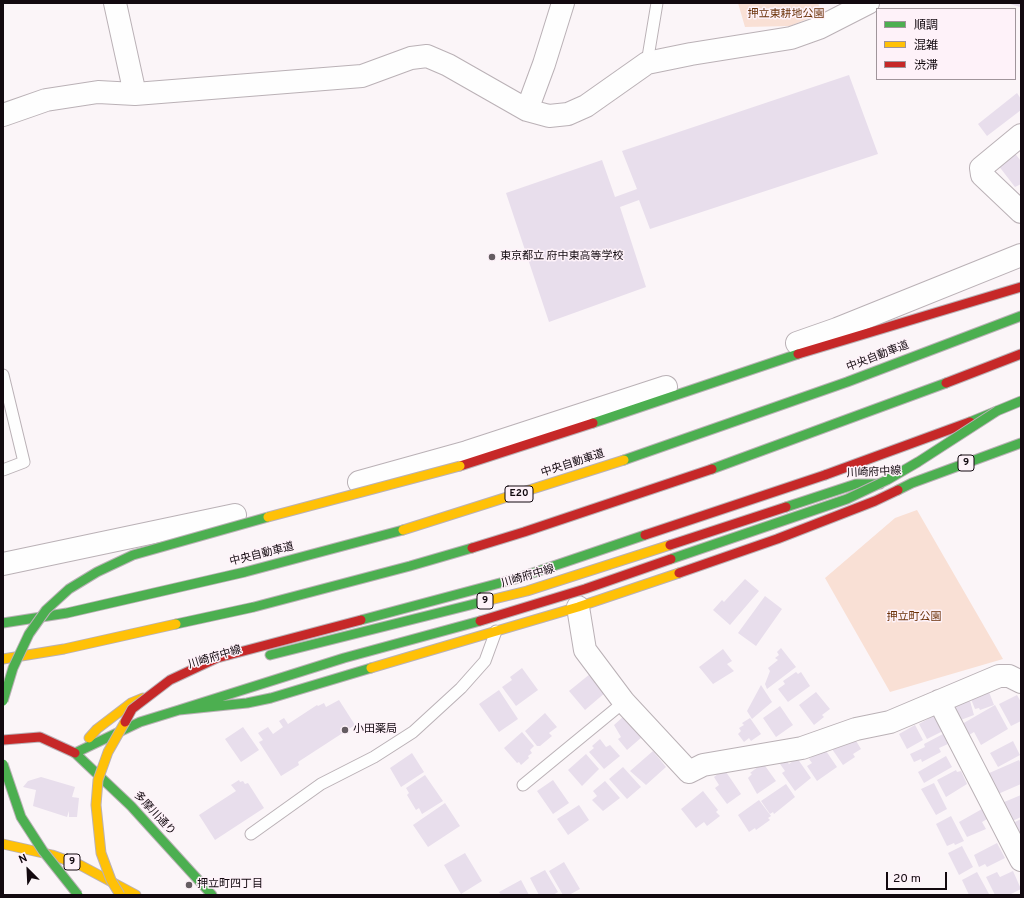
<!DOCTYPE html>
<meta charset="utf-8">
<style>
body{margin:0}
#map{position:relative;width:1024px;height:898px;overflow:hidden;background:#fbf5f8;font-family:Overpass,"Noto Sans JP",sans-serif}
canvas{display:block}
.frame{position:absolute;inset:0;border:4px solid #12090f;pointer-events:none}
.legend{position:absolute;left:876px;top:8px;width:140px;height:72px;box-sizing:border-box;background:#fef2f9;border:1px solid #a0959b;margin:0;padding:5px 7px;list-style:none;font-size:12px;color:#12090f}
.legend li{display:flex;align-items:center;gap:8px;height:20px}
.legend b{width:20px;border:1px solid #a0959b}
.north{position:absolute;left:8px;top:850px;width:40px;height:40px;-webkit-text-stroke:3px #fef2f9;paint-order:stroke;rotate:336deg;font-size:11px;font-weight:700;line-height:16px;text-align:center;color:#12090f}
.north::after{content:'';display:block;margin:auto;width:14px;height:18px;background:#12090f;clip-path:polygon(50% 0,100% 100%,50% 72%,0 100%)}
.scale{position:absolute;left:886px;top:872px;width:61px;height:18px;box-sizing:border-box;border:2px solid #12090f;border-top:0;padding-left:5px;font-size:12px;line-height:14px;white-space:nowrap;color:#12090f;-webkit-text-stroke:3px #fef2f9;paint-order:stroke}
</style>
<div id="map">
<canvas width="1024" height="898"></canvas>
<div class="frame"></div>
<ul class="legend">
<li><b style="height:5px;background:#4caf50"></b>順調</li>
<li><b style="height:5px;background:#ffc107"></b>混雑</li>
<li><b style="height:5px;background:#c62828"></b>渋滞</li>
</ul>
<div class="north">N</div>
<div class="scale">20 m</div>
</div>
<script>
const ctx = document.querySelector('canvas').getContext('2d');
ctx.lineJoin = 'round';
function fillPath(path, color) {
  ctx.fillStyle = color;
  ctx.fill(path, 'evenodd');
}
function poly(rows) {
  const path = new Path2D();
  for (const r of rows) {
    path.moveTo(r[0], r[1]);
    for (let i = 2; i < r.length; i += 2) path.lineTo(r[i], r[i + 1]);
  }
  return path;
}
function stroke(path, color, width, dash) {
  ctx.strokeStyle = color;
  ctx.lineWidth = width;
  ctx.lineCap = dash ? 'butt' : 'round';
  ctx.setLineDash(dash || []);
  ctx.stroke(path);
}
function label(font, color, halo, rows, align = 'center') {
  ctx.font = font + ' Overpass,"Noto Sans JP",sans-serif';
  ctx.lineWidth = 3;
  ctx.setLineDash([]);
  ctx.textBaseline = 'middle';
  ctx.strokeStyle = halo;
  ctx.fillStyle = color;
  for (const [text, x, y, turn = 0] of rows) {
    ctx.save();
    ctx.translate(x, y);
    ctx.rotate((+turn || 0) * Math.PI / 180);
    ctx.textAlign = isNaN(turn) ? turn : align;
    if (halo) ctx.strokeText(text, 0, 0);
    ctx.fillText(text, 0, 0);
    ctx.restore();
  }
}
const green = poly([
 [738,3,818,3,822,13,790,26,745,27],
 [917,510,1003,659,890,692,825,578,895,518]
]);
const building = poly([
 [1007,3,1020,3,1020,7],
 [849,75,878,154,650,229,639,200,620,207,646,287,549,322,506,193,602,160,615,197,637,189,622,151],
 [1017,93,1021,99,1021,110,987,136,978,124],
 [1013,151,1021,161,1021,184,1015,187,998,165],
 [745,579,759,591,730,625,713,610,722,600,724,602],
 [765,596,782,609,756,646,738,633],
 [781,648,796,667,767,689,765,684,770,671,768,668,778,660,775,658,779,655,777,652],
 [723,649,732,661,727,664,734,671,713,684,699,667],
 [522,668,538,690,516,706,502,687,512,680,510,677],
 [796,672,798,674,801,672,810,686,788,702,778,689,785,684,783,681],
 [590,674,606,692,585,710,569,691],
 [761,685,772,702,752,719,747,711],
 [499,690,518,719,499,732,479,704],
 [816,692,830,709,822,715,824,717,814,725,799,705],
 [989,692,994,705,980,710,979,708,975,709,971,699],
 [1017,695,1021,702,1021,721,1011,726,999,704],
 [339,700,355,725,298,762,299,765,281,776,259,742,263,740,258,733,268,727,273,734,283,727,279,721,284,718,288,724,317,705,318,706,324,703,326,707],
 [970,701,974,715,958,721,952,707],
 [995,705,1008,729,981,745,974,732,969,735,962,724],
 [780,706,793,725,776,737,763,718],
 [545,713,557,727,549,733,552,736,540,746,537,746,525,731],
 [935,715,943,731,927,739,919,724],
 [624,716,642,737,627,750,618,739,621,737,614,725],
 [750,718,761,734,751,741,749,738,744,742,738,734,741,731,739,728,744,725,742,723],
 [915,725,923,740,907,749,899,734],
 [243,727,259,750,241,762,225,739],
 [522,732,534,746,530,750,532,753,528,756,529,758,521,765,519,762,517,763,504,748],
 [943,734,948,744,939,748,941,752,922,762,921,759,914,762,910,754,925,747,924,744],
 [600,739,606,747,610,745,620,756,604,769,589,752,594,748,592,746],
 [855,739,861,749,853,754,855,757,843,765,832,749,838,744,840,746,848,740],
 [1013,741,1020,755,998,767,990,753],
 [824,748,837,767,817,781,807,766,812,763,809,759],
 [653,751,666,767,646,785,630,771],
 [412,753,424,772,401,787,390,768],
 [586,754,599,769,582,786,568,770],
 [946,756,952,767,924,783,918,772],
 [797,758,811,778,795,791,782,773,785,771,780,764,785,759,789,764],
 [1019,760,1021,764,1021,784,998,794,987,774],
 [763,763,776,781,757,794,748,778,752,774,750,773],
 [623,767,641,787,627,799,609,779],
 [724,769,741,794,727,804,715,788,719,785,714,777],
 [956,770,957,772,961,771,967,784,946,797,937,780],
 [425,775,443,801,422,814,419,808,416,810,407,795,409,793,406,788],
 [41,777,75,787,72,797,79,798,77,817,69,817,69,811,67,817,33,806,36,790,23,787,28,781],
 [239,780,240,782,243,781,245,784,248,783,264,808,215,840,199,815,236,791,231,785],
 [553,780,569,803,553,814,537,791],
 [605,781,620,798,603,811,592,800,597,796,593,791],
 [934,783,947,809,936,815,921,789],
 [786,784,795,797,774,814,773,812,770,814,761,801],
 [703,791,718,810,716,812,720,816,707,826,704,822,696,828,681,809],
 [1021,795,1021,817,1006,824,997,805],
 [759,800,771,816,768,818,770,820,756,830,755,828,749,832,738,815],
 [445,803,460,826,428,847,413,825],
 [579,805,589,820,568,835,557,819],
 [982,809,987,819,982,822,986,829,967,837,959,822],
 [951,816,964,841,955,845,954,843,947,846,936,824],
 [1021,819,1021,836,1011,824],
 [997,843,1005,858,987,867,985,864,979,867,974,855],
 [962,846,973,867,959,875,948,853],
 [465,853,482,881,461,894,444,865],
 [564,862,580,889,569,895,563,895,549,871],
 [545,870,558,892,553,895,539,895,530,878],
 [1013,871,1021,889,1009,895,995,895,986,877,997,872,1000,877],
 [977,872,989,894,987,895,969,895,962,880],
 [521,880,529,895,501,895,499,892]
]);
const lane = poly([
 [647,63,657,3],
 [3,375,24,462,3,470],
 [523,785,624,702],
 [251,834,321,784,374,757,413,732,461,688,485,661,496,631]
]);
const street = poly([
 [115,3,135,94],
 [527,110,544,64,563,3],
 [3,115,46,100,98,92,135,94,362,76,411,58,427,56,448,65,527,110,549,116,568,114,586,106,647,63,691,54,791,38,819,28,868,3],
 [1021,135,981,168,982,175,1021,212],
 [797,343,837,329,1021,255],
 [359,482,467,452,666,387],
 [3,564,235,515],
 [578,607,585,650,624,702,689,772,703,765,802,748,856,729,890,722,999,676,1009,676,1021,682],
 [939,701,1021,860]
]);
const fast = poly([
 [970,422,1021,401],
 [593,423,798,354],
 [624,460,847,382,1021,316],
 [712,469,946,383],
 [898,490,912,483,1021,443],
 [786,507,856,484,880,484],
 [3,623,67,613,245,572,403,530],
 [176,624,254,607,410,566,472,548],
 [270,655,490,600],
 [179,710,344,658,480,621],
 [75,753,131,806,212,895],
 [75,753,140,722,179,710,247,703,271,698,371,668]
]);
const slow = poly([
 [403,530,624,460],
 [490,600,527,591,670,545],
 [3,659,64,649,176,624],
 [371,668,578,607,679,573],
 [89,738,97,729,131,703,143,698],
 [3,844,52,855,80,865,136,895]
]);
const jam = poly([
 [798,354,1021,287],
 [946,383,1021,354],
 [460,466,593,423],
 [825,475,970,422],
 [670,545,786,507],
 [472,548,524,532,712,469],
 [679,573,777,539,875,501,898,490],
 [3,740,40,737,75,753]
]);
const fastBridge = poly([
 [671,559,847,499,887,480,918,462,997,411],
 [361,620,515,579,645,535],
 [3,701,13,668,29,634,46,610,69,589,97,572,133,555,268,517],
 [3,764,21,817,43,851,78,895]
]);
const slowBridge = poly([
 [268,517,460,466],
 [120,895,111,880,101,853,96,805,98,780,108,752,125,722]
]);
const jamBridge = poly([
 [645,535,825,475],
 [480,621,585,589,671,559],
 [125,722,132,709,170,680,217,658,361,620]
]);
const markers = [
 [492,257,4,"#645c61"],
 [345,730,4,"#645c61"],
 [189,885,4,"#645c61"]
];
const shields = [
 [966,463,16],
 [519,494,28],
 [485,601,16],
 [72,862,16]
];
const shieldNames = [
 ["9",966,463],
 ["E20",519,494],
 ["9",485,601],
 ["9",72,862]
];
const parkNames = [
 ["押立東耕地公園",786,15],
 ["押立町公園",914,618]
];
const poiNames = [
 ["東京都立 府中東高等学校",500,257],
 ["小田薬局",353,730],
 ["押立町四丁目",197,885]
];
const streetNames = [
 ["中央自動車道",878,357,-21],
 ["中央自動車道",573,464,-18],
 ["川崎府中線",874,473,-3],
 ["中央自動車道",262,555,-14],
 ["川崎府中線",528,577,-16],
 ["川崎府中線",215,658,-17],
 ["多摩川通り",154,814,47]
];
fillPath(green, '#f9e0d5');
fillPath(building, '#e8deec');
stroke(lane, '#bab1b6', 13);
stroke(street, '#bab1b6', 24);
stroke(fast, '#bab1b6', 11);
stroke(slow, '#bab1b6', 11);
stroke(jam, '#bab1b6', 11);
stroke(lane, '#fefefe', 11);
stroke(street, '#fefefe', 22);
stroke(fast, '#4caf50', 9);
stroke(slow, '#ffc107', 9);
stroke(jam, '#c62828', 9);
stroke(fastBridge, '#bab1b6', 11, []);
stroke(slowBridge, '#bab1b6', 11, []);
stroke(jamBridge, '#bab1b6', 11, []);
stroke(fastBridge, '#4caf50', 9);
stroke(slowBridge, '#ffc107', 9);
stroke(jamBridge, '#c62828', 9);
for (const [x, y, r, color] of markers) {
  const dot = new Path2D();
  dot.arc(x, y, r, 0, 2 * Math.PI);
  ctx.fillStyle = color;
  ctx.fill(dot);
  stroke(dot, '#fef2f9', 1.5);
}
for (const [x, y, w] of shields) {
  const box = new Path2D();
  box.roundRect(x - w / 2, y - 8, w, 16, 3);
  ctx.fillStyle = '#fef2f9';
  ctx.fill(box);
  stroke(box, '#12090f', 1);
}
label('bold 10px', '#12090f', null, shieldNames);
label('11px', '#6b3108', '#fef2f9', parkNames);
label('11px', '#12090f', '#fef2f9', poiNames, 'left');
label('11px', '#12090f', '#fef2f9', streetNames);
</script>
